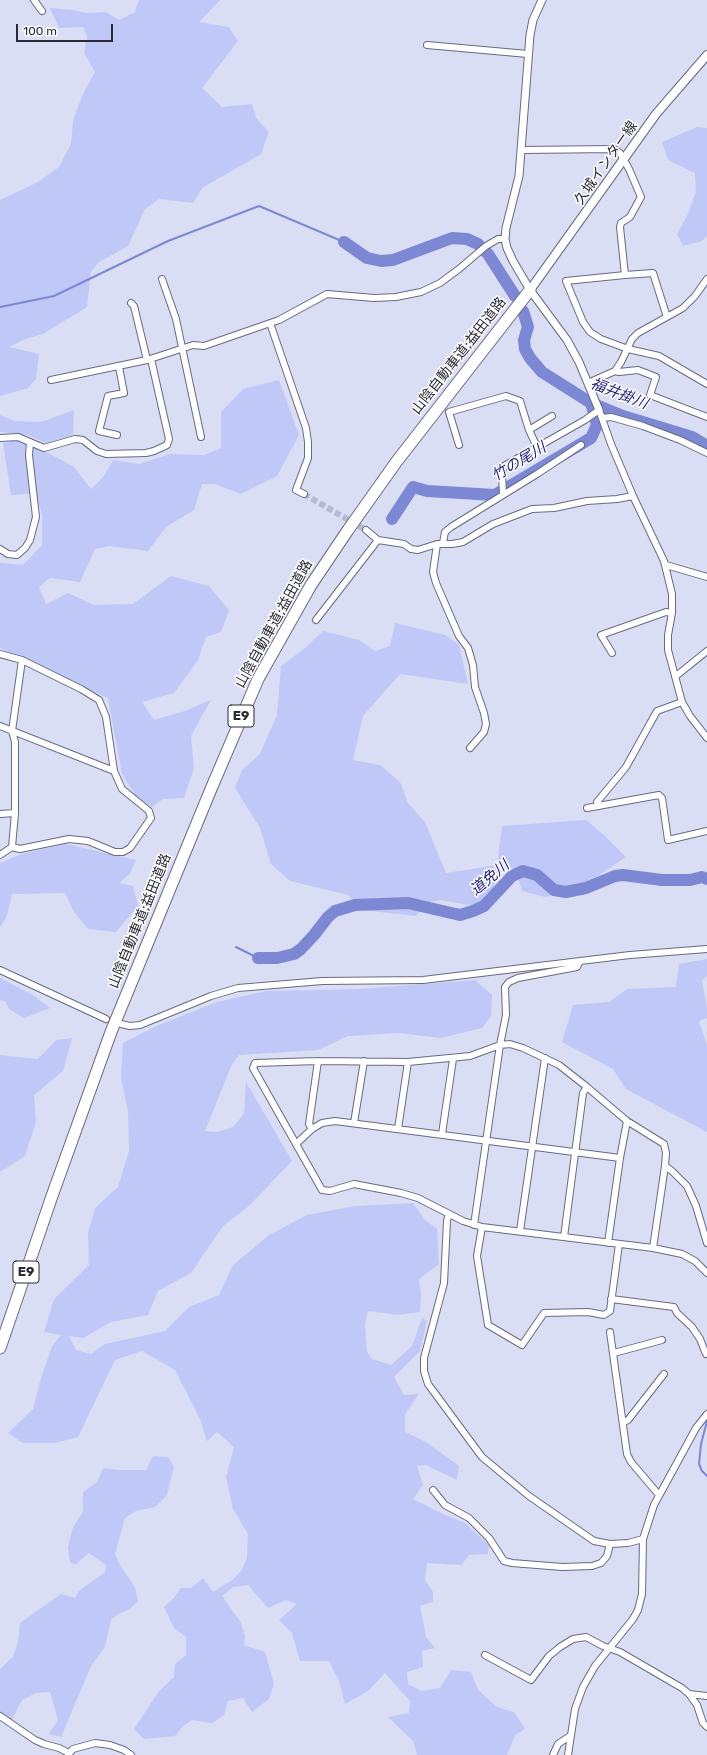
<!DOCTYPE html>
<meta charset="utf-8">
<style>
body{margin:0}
#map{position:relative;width:707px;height:1755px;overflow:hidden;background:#d9def5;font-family:Rubik,sans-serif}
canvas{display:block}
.scale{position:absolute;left:16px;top:24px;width:97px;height:18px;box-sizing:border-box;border:2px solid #292b33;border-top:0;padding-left:5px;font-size:12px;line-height:14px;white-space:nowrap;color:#292b33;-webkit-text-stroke:3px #fff;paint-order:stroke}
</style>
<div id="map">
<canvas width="707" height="1755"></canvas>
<div class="scale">100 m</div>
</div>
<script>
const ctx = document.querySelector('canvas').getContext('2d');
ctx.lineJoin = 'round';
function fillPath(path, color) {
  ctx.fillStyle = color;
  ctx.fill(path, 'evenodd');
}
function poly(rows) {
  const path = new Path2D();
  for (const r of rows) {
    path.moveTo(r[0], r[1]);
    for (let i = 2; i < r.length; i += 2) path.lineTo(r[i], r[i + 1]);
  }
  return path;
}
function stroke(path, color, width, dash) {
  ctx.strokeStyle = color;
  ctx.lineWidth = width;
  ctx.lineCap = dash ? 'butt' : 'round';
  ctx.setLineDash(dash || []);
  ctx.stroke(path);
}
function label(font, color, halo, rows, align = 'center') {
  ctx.font = font + ' Rubik,"Noto Sans JP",sans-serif';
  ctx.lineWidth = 3;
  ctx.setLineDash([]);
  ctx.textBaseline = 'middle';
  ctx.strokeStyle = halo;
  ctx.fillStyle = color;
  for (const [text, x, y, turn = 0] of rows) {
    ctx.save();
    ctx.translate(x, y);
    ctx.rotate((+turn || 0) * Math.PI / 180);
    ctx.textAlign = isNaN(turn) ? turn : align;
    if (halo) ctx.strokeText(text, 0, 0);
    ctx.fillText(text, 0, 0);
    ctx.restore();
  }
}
const green = poly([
 [139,0,220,0,199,22,229,27,238,41,202,88,222,107,252,104,256,118,269,132,261,154,202,188,193,203,159,199,145,209,128,246,99,262,91,272,87,307,43,334,25,339,9,347,39,354,36,379,28,388,0,396,0,200,38,182,59,167,71,144,73,121,82,96,95,72,84,53,87,36,83,27,59,28,50,8,73,10,87,13,106,12,119,20,135,12],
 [697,127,707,128,707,236,702,241,683,246,677,234,688,214,696,191,695,173,668,160,662,142],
 [279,380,299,435,277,476,241,494,215,484,202,484,194,510,166,527,148,551,109,546,95,549,80,582,50,578,39,587,46,604,68,593,94,605,133,604,171,576,209,586,229,610,221,632,206,637,198,660,174,693,142,702,154,720,185,711,211,700,191,736,194,768,184,798,163,799,152,807,136,796,122,774,108,698,0,648,0,563,23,565,42,545,42,515,36,493,11,495,3,443,17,440,52,455,74,467,91,489,104,476,113,460,139,464,170,454,204,455,221,448,221,412,243,389],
 [74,410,73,435,46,443,27,435,0,432,0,415,14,421,41,422],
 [395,623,445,635,459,645,468,684,400,674,363,716,353,760,380,765,400,782,408,803,425,822,446,873,497,865,502,826,586,820,604,835,626,857,581,887,545,897,522,891,516,872,510,867,498,874,491,894,473,906,441,900,429,902,416,916,362,910,348,895,290,881,271,864,260,828,235,788,242,770,260,754,277,715,281,666,304,649,323,631,359,640,375,651,390,646],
 [66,844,136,860,130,874,119,883,133,886,138,906,116,932,88,929,74,912,65,893,12,894,6,918,0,927,0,863,22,854],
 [707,959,707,976,702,980,707,1008,707,1018,699,1021,707,1045,707,1132,626,1089,613,1069,562,1042,573,1005,609,1002,627,989,676,987,679,964],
 [0,978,33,995,50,1008,24,1018,9,1009,5,1001,0,1000],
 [475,980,492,995,491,1016,482,1028,441,1038,399,1033,348,1036,318,1050,239,1055,232,1064,205,1131,217,1132,233,1127,244,1114,246,1082,292,1161,249,1206,223,1226,191,1273,158,1291,148,1315,111,1322,83,1338,69,1336,76,1350,91,1354,105,1344,165,1331,189,1307,219,1295,233,1265,269,1235,307,1215,355,1206,413,1203,424,1219,437,1229,439,1264,419,1279,421,1295,420,1312,398,1315,368,1311,365,1324,367,1352,372,1359,391,1365,412,1346,422,1318,427,1321,420,1351,394,1377,404,1395,419,1394,405,1414,405,1432,426,1442,459,1466,457,1480,426,1465,417,1466,423,1485,413,1499,443,1514,465,1523,489,1545,488,1554,469,1555,461,1565,427,1563,425,1580,433,1592,433,1602,420,1606,426,1637,435,1648,422,1651,423,1667,407,1672,408,1684,421,1691,440,1688,451,1670,471,1672,478,1690,497,1707,514,1712,525,1729,515,1735,507,1755,417,1755,413,1741,388,1717,409,1713,410,1701,385,1673,368,1691,345,1704,339,1681,329,1661,300,1661,292,1633,279,1620,297,1604,286,1600,268,1608,248,1585,233,1587,222,1596,240,1621,245,1636,244,1645,265,1652,274,1684,269,1699,252,1712,243,1698,228,1701,224,1715,212,1723,192,1720,182,1727,175,1736,144,1739,134,1729,159,1691,174,1677,175,1664,186,1655,186,1637,174,1628,164,1607,173,1599,181,1588,191,1588,203,1578,213,1592,232,1580,241,1571,247,1558,248,1534,233,1509,226,1477,234,1447,217,1432,207,1441,200,1419,175,1370,142,1351,115,1360,78,1437,55,1443,23,1443,8,1433,33,1409,40,1381,52,1346,61,1335,44,1332,54,1299,89,1265,88,1233,95,1208,118,1187,129,1151,128,1111,121,1078,123,1043,154,1027,217,1002,266,991,360,989],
 [72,1038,63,1071,34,1095,36,1122,25,1156,0,1172,0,1055,38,1059,56,1040],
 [153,1456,168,1457,174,1467,167,1495,155,1507,136,1511,125,1518,115,1554,121,1567,135,1587,138,1601,130,1609,117,1615,111,1620,105,1647,91,1666,61,1737,49,1734,58,1720,50,1692,36,1693,22,1700,12,1720,0,1713,0,1669,13,1657,18,1642,20,1623,61,1594,75,1598,79,1591,105,1572,106,1565,89,1553,76,1564,70,1563,68,1547,73,1527,83,1512,83,1492,96,1483,103,1469,102,1468,120,1470,146,1470]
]);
const stream = poly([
 [0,307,54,296,168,241,259,206,344,242],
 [236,947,258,958],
 [707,1421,701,1444,699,1464,702,1471,707,1476]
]);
const river = poly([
 [344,242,367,258,381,261,393,260,452,238,467,239,478,244,488,254,515,296],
 [523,311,528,327,524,340,525,349,530,358,542,372,591,403,623,416,692,437,707,446],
 [392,519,413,487,427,491,495,495,591,438,597,425,591,403],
 [258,958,277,958,294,954,301,949,314,935,328,917,335,911,355,905,408,903,460,915,473,911,484,906,512,876,523,871,537,875,554,890,566,892,586,888,615,876,623,875,662,880,690,880,702,877,707,879]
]);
const minorTunnel = poly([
 [304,494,366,530]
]);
const minor = poly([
 [34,0,42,11],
 [427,45,528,54],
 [521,150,614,149,620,153,629,169,641,197,630,217,621,223,620,227,625,275,566,281,583,322,590,332,601,339,628,349,659,356,707,384],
 [625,275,653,273,667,317],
 [162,279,176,319,201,437],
 [131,303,134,306,147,360],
 [270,323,306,428,308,442,308,458,296,490,304,494],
 [615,371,619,372,638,370,656,377,650,395,707,417],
 [51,380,147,360,193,345,204,346,279,320,327,294,374,298,396,297,421,292,440,283,459,269,486,246,498,239,505,239],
 [588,383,615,371,621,362,632,339,638,333,683,308,695,296,707,279],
 [602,418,611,417,643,426,680,440,707,453],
 [529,430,552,416],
 [117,435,99,431,108,396,124,393,119,367],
 [0,438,18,437,44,448,75,439,83,440,97,451,106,454,146,453,154,451,167,445,169,439,151,359],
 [459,445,449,412,506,396,520,401,529,430,537,447],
 [503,495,502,473,504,466,585,420,599,410,611,444,633,496,664,561,672,594,672,613,668,635,668,650,682,702,690,716,707,738],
 [366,530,378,540],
 [443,543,445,532,451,527,537,474,581,445],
 [437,544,433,572,436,583,459,636,468,648,473,665,475,687,484,713,486,724,484,732,470,748],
 [0,549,8,554,17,555,25,548,30,540,36,517,29,455,30,442],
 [666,565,707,577],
 [316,620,378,540,404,544,411,549,418,550,437,544,452,544,463,542,493,524,532,509,554,508,587,501,617,499,633,496],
 [612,653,601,635,666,612,672,613],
 [0,654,22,660,81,689,99,700,106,717,114,771,122,789,149,811,151,818,130,848,123,852,115,852,88,841,69,839,20,849,12,847,0,855],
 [676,676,707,651],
 [0,726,114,771],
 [599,806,597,802,626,767,657,711,682,702],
 [587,808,659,795,662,798,668,840,707,831],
 [0,814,15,813],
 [12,847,15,813,15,742,12,731,22,660],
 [0,970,106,1019],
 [121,1024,130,1026,140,1025,211,996,238,988,322,981,423,980,630,955,707,949],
 [354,1123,364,1061],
 [312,1129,309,1124,318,1061],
 [398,1129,408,1062],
 [442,1134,453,1059],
 [296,1144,312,1129,322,1123,335,1121,620,1158],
 [665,1166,672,1171,687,1186,696,1206,707,1243],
 [449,1214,447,1221,444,1283,424,1358,424,1371,428,1384,482,1457,529,1496,594,1541,610,1544,628,1543,643,1539],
 [474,1225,500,1045,506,1015,505,987,509,982,518,978,577,967,580,961],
 [482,1227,477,1256,488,1325,522,1345,544,1313,588,1312,604,1315,610,1311,619,1244],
 [520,1231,545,1058],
 [564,1237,583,1093,587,1087],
 [608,1243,620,1158,627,1121],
 [653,1248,665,1166,666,1153,664,1144,627,1121,587,1087,559,1065,523,1048,510,1044,500,1045,470,1056,408,1062,318,1061,255,1063,253,1068,322,1190,330,1191,354,1184,401,1193,418,1198,463,1221,482,1227,653,1248,682,1254,695,1261,707,1273],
 [611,1299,674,1307,677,1313,692,1327,700,1339,706,1354],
 [610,1332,627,1454,631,1462,659,1495],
 [614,1353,662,1340],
 [624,1422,628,1420,664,1374],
 [433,1490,445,1505,469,1518,489,1538,504,1561,512,1563,562,1567,592,1566,601,1563,607,1556,610,1544],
 [485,1655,531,1680,549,1656,560,1647,573,1639,586,1637,603,1646,620,1652,682,1688,689,1694,707,1696],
 [689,1694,697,1705,703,1723,707,1727],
 [0,1716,35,1740,44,1744,59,1748,69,1753],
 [68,1755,73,1749,95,1743,110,1745,124,1750,131,1755],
 [553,1755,558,1744,570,1736],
 [568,1755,575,1709,583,1687,595,1666,633,1619,638,1610,642,1594,643,1539,654,1505,696,1428,707,1414]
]);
const tertiary = poly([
 [542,0,533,20,530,35,519,176,506,228,505,239,507,248,513,261,530,290,567,340,579,362,599,410]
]);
const secondary = poly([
 [530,290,656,114,707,55]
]);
const motorway = poly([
 [0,1348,52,1196,111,1032,211,789,258,679,311,585,348,530,397,461,530,290]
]);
const shields = [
 [241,716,26],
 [26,1272,26]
];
const shieldNames = [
 ["E9",241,716],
 ["E9",26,1272]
];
const streetNames = [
 ["久城インター線",606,163,-55],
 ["山陰自動車道;益田道路",459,356,-52],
 ["山陰自動車道;益田道路",274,624,-61],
 ["山陰自動車道;益田道路",140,921,-68]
];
const waterNames = [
 ["福井掛川",619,394,21],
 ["竹の尾川",519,462,-31],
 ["道免川",490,878,-40]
];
fillPath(green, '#bfc8f6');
stroke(stream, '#7c88d4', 2);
stroke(river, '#7c88d4', 12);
stroke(minorTunnel, '#b6bace', 6, [6, 3]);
stroke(minor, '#676b7f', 8);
stroke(tertiary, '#676b7f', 9);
stroke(secondary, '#676b7f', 10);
stroke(motorway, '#676b7f', 13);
stroke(minor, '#fff', 6);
stroke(tertiary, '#fff', 7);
stroke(secondary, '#fff', 8);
stroke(motorway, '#fff', 11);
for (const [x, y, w] of shields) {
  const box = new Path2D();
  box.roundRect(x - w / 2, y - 11, w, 22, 3);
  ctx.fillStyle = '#fff';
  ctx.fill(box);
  stroke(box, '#292b33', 1);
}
label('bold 13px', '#292b33', null, shieldNames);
label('14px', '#292b33', '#fff', streetNames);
label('italic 15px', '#242079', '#fff', waterNames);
</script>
